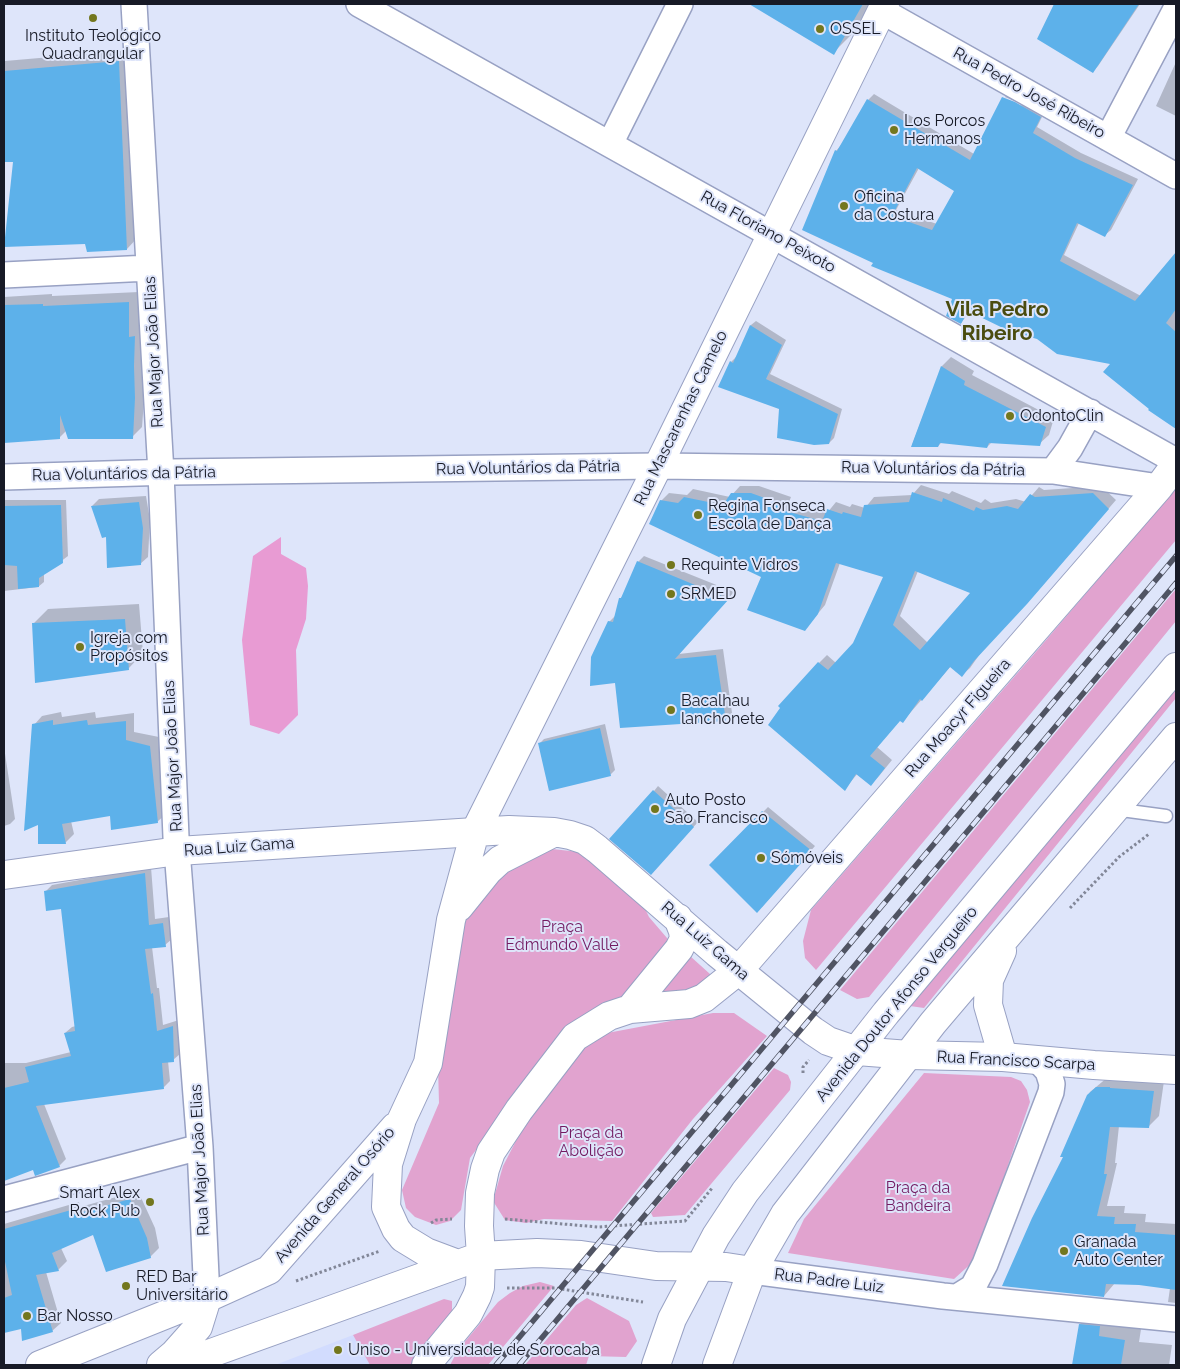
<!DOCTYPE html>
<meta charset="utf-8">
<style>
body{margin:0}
#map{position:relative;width:1180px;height:1369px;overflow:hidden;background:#dee5fa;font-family:Raleway,sans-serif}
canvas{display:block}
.frame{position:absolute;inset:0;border:5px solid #171a26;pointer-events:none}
</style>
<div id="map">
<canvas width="1180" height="1369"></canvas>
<div class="frame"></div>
</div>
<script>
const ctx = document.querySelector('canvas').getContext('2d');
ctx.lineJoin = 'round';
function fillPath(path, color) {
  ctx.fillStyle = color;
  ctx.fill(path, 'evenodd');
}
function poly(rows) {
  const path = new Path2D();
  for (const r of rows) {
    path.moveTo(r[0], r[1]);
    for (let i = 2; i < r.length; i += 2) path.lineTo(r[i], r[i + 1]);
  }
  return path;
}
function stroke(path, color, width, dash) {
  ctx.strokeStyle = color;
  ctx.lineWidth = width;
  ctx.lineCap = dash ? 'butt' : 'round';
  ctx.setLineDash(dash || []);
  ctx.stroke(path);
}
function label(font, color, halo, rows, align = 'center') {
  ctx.font = font + ' Raleway,sans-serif';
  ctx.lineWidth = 4;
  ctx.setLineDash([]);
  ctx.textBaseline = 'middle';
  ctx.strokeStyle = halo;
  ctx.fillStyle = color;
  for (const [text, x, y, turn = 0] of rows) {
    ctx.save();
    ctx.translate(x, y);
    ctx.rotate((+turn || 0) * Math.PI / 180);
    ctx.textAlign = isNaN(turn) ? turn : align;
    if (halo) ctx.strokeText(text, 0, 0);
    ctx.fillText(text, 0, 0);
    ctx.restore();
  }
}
const built = poly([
 [353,1335,370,1365,275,1365]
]);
const green = poly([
 [1176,488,1176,540,816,970,805,958,803,941,811,910,1035,653],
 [1176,589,1176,621,869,997,857,999,840,990],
 [1176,683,1176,698,924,1008,910,1006],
 [552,849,598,854,636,890,649,917,673,945,631,997,567,1028,470,1158,461,1210,450,1221,436,1225,415,1217,406,1208,402,1190,439,1103,438,1067,462,920,512,865],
 [690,956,710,974,711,977,709,980,693,988,663,994,659,993],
 [713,1013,734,1013,767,1036,693,1119,612,1221,544,1219,526,1223,505,1220,493,1201,503,1166,532,1110,585,1044,602,1034],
 [774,1068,788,1075,791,1082,790,1090,685,1215,653,1217,651,1213],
 [924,1073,1011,1077,1021,1081,1027,1090,1030,1102,975,1260,954,1279,788,1253,804,1219],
 [540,1282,554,1286,488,1365,450,1365,458,1350,498,1302,510,1293,523,1286],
 [587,1298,629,1321,637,1341,626,1357,589,1356,586,1365,525,1365,576,1305],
 [444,1299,452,1301,452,1320,411,1365,370,1365,353,1335]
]);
const forest = poly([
 [281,537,281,554,306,568,308,586,306,619,296,650,298,715,279,734,250,725,242,640,253,556]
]);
const shadow = poly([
 [751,4,870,4,853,33,833,53],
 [1055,4,1140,4,1098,66,1092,72,1039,38],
 [4,33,5,61,131,50,139,236,127,249,86,243,14,160,6,161,4,144],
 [1176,62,1176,116,1156,106],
 [1009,92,1045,111,1037,127,1081,153,1138,179,1111,230,1105,235,1079,223,1064,255,1141,296,1168,264,1176,269,1176,428,1150,410,1113,363,970,311,961,323,953,298,874,262,836,151,841,145,868,100,874,94,974,154,1021,106,1022,104,1005,97],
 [919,168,956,190,937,224,896,210],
 [139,292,139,327,144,327,145,387,142,427,132,437,66,431,59,438,4,442,4,297,52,294,52,296],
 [756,321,786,340,770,374,842,409,834,438,829,443,781,408,731,362,736,357,737,358,751,325],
 [951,357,974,371,972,375,1054,418,1049,435,1039,444,992,442,987,447,942,442,938,446,912,445,942,366],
 [921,485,949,494,952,491,981,503,985,499,991,503,1016,499,1026,502,1039,487,1044,490,1101,486,1116,500,1035,594,982,651,970,668,962,675,951,666,910,713,903,721,901,719,877,747,892,760,879,776,871,784,858,773,844,790,819,663,827,655,836,663,854,644,885,576,840,563,825,605,805,629,763,576,661,501,669,493,687,495,693,489,730,497,740,486,759,486,791,497,789,502,827,513,836,502,850,507,852,504,865,508,874,497,912,495],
 [918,571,972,593,928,643,900,616],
 [146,496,150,520,148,557,140,564,107,535,103,536,92,506,99,499],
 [4,500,66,500,68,556,44,574,44,582,38,587,4,591],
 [644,556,734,592,679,654,723,649,732,713,725,720,609,622,616,615,621,598,624,594,638,562],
 [139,604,143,653,128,669,33,624,48,609],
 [61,712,62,717,95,712,96,718,134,713,134,732,159,737,166,814,157,822,112,815,71,821,74,834,65,843,34,725,42,716],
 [605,724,615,770,610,775,539,744,544,739],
 [4,747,15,819,10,824,4,826],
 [658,786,698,822,655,869,654,791],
 [768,807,815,846,762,907,711,865],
 [151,867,155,919,169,917,172,939,165,945,152,947,157,988,159,988,163,1025,179,1020,180,1054,173,1060,168,1061,170,1081,164,1087,44,1104,66,1159,59,1166,34,1168,4,1179,4,1063,26,1063,71,1052,65,1033,72,1027,76,1026,63,908,46,891,52,885],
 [1108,1077,1164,1081,1159,1116,1148,1127,1119,1126,1115,1163,1117,1163,1107,1206,1125,1206,1124,1213,1146,1214,1145,1222,1176,1224,1176,1303,1168,1302,1170,1288,1139,1284,1115,1283,1104,1296,1065,1156,1090,1092],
 [138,1191,155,1228,159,1248,150,1257,94,1234,61,1248,67,1261,58,1270,46,1272,61,1323,52,1331,22,1327,4,1332,4,1224,79,1202,80,1207],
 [1098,1307,1142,1323,1139,1342,1172,1345,1169,1365,1074,1365,1080,1324]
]);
const building = poly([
 [749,4,863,4,834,55],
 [1054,4,1139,4,1093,73,1037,39],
 [119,61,127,250,87,252,85,244,4,247,13,162,4,162,4,71],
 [1002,97,1015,102,1041,117,1033,133,1075,158,1133,185,1105,237,1077,223,1060,261,1135,301,1176,252,1176,309,1166,323,1176,332,1176,429,1148,410,1149,409,1103,372,1110,364,1057,354,1037,339,1009,331,968,311,961,324,946,316,952,299,871,266,873,263,802,230,835,150,837,151,867,99,970,160],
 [917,168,954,191,932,230,892,216],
 [129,302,129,337,135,336,134,366,135,398,133,439,68,439,60,415,60,439,4,443,4,305,43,304,43,306],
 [750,325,782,345,766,379,838,414,829,444,814,445,777,438,779,409,718,387,730,361,733,363],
 [941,366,965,381,964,385,1046,427,1040,446,989,443,987,448,940,443,938,447,911,447],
 [912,492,942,502,943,498,974,511,976,507,983,510,1007,506,1018,509,1030,494,1035,497,1093,493,1109,509,1027,604,974,661,962,677,950,667,922,701,920,699,903,723,900,721,870,756,885,768,871,786,856,774,845,791,768,725,780,708,778,706,818,662,828,670,853,643,883,577,836,563,818,614,805,631,747,610,761,577,649,524,660,500,678,503,684,497,723,505,731,493,751,493,784,505,782,510,822,521,827,509,842,514,843,512,861,517,864,505,909,502],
 [915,571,970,593,920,650,893,625],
 [139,502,143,528,141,565,107,568,106,537,102,538,91,506],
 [61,505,63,563,39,578,39,587,18,589,17,566,4,565,4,506],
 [637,561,729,599,675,659,716,655,726,721,620,728,615,683,590,686,591,657,608,621,613,622,619,598,621,598],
 [125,619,129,670,35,683,32,623],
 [53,720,53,725,87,720,88,725,126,721,126,740,150,746,158,823,111,830,110,816,62,824,66,844,38,844,38,825,24,831,32,724],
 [600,728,611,776,549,791,538,743],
 [653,790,694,827,651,875,609,839],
 [762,811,812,851,757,913,709,865],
 [145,873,149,925,163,923,166,947,145,949,151,994,153,993,157,1031,173,1026,174,1062,162,1063,164,1089,36,1106,60,1167,35,1176,33,1170,4,1181,4,1088,29,1082,25,1067,71,1056,64,1033,75,1031,61,909,46,911,44,891],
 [1096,1087,1110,1087,1110,1088,1154,1091,1149,1128,1110,1127,1104,1174,1107,1174,1097,1216,1115,1217,1114,1224,1136,1224,1135,1232,1176,1235,1176,1290,1139,1285,1106,1284,1104,1297,1002,1286,1032,1218,1063,1157,1060,1157,1087,1095],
 [130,1199,147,1238,151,1258,106,1272,93,1235,52,1253,59,1271,36,1275,53,1332,22,1341,21,1329,4,1333,4,1298,12,1295,4,1257,4,1229,71,1210,72,1215],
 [1079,1324,1100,1326,1099,1336,1125,1340,1121,1365,1072,1365]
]);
const path = poly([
 [1070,908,1119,857,1149,834],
 [803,1073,803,1067,809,1060],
 [505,1219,598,1227,685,1221,713,1187],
 [431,1223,436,1220,452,1219],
 [296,1281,380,1251],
 [507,1288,555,1288,643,1302]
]);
const service = poly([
 [1114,809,1166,816]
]);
const minor = poly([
 [134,4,161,473,176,837,200,1147,207,1298],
 [359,4,1176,461],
 [882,11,1176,176],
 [1108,138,1176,9],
 [610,144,680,4],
 [4,275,149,268],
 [1053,471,1070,448,1090,412],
 [4,477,172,472,658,466,1053,471,1159,487],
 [4,1199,200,1147],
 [752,1271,943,1296,1176,1319],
 [957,1297,973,1287,985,1264,1051,1092,1052,1084,1048,1071,1038,1060]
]);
const tertiary = poly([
 [4,875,178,851,475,832],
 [909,1055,1003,1057,1094,1065,1176,1070],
 [426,1365,468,1314,477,1296,480,1287,481,1256]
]);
const secondary = poly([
 [475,832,509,830,554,832,570,835,585,840,597,849,717,953,813,1031,828,1041,857,1051,909,1055],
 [459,907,488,871,500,860,553,833],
 [630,1009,679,949,684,939,683,931,678,918],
 [481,1256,479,1226,480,1193,485,1169,491,1152,519,1110,575,1037,609,1016,630,1009,689,1004,704,998,739,970,1159,487,1176,464],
 [458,1264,426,1252,403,1238,396,1229,386,1207,388,1164,402,1119,428,1063,451,920,475,832,658,466,885,4],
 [40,1365,207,1298,269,1270,395,1127],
 [161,1365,174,1354,198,1327,207,1298],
 [178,1365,481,1256,537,1253,581,1255,656,1266,726,1267,752,1271]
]);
const primary = poly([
 [1002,951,989,980,988,1005,1003,1057],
 [656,1365,672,1319,716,1236,745,1192,886,1013,1176,667],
 [717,1365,752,1271,785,1214,933,1023,1176,737]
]);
const rail = poly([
 [496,1365,1176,556],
 [519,1365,1176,583]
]);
const markers = [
 [93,18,5,"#73771e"],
 [820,29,5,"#73771e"],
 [894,130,5,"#73771e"],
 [844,206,5,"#73771e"],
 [1010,416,5,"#73771e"],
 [698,515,5,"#73771e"],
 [671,565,5,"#73771e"],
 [671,594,5,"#73771e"],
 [80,647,5,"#73771e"],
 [671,710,5,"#73771e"],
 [655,809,5,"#73771e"],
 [761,858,5,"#73771e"],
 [150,1202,5,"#73771e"],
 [1064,1251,5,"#73771e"],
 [126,1286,5,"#73771e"],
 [27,1316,5,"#73771e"],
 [338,1350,5,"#73771e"]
];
const poiNames = [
 ["OSSEL",830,29],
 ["Instituto Teológico",93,36,"center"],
 ["Quadrangular",93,54,"center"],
 ["Los Porcos",904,121],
 ["Hermanos",904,139],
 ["Oficina",854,197],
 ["da Costura",854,215],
 ["OdontoClin",1020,416],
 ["Regina Fonseca",708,506],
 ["Escola de Dança",708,524],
 ["Requinte Vidros",681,565],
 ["SRMED",681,594],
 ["Igreja com",90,638],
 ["Propósitos",90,656],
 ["Bacalhau",681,701],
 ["lanchonete",681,719],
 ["Auto Posto",665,800],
 ["São Francisco",665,818],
 ["Sómóveis",771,858],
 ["Smart Alex",140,1193,"right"],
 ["Rock Pub",140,1211,"right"],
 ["Granada",1074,1242],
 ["Auto Center",1074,1260],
 ["RED Bar",136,1277],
 ["Universitário",136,1295],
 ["Bar Nosso",37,1316],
 ["Uniso - Universidade de Sorocaba",348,1350]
];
const streetNames = [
 ["Rua Pedro José Ribeiro",1029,93,29],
 ["Rua Floriano Peixoto",768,232,29],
 ["Rua Major João Elias",154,352,-93],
 ["Rua Mascarenhas Camelo",681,418,-64],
 ["Rua Voluntários da Pátria",528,468,-1],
 ["Rua Voluntários da Pátria",933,469,1],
 ["Rua Voluntários da Pátria",124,474,-1],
 ["Rua Moacyr Figueira",958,718,-49],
 ["Rua Major João Elias",173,756,-93],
 ["Rua Luiz Gama",239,847,-4],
 ["Rua Luiz Gama",705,941,41],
 ["Avenida Doutor Afonso Vergueiro",897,1004,-51],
 ["Rua Francisco Scarpa",1016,1061,3],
 ["Rua Major João Elias",200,1160,-93],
 ["Avenida General Osório",335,1195,-49],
 ["Rua Padre Luiz",829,1281,7]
];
const parkNames = [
 ["Praça",562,927],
 ["Edmundo Valle",562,945],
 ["Praça da",591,1133],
 ["Abolição",591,1151],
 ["Praça da",918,1188],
 ["Bandeira",918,1206]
];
const districtNames = [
 ["Vila Pedro",997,310],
 ["Ribeiro",997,334]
];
fillPath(built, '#d2dcfe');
fillPath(green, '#e1a3cf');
fillPath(forest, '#e89bd3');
fillPath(shadow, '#0003');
fillPath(building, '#5db1ea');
stroke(service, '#98a1c3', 15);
stroke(minor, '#98a1c3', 28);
stroke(tertiary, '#98a1c3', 30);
stroke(secondary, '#98a1c3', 30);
stroke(primary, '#98a1c3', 30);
stroke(path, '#828798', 3, [2.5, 2.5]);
stroke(service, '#fff', 12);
stroke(minor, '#fff', 25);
stroke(tertiary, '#fff', 28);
stroke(secondary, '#fff', 28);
stroke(primary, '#fff', 28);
stroke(rail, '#505463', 5.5);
stroke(rail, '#dee5fa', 4, [11]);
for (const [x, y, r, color] of markers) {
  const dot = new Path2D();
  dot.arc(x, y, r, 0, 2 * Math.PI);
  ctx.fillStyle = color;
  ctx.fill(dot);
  stroke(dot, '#dee5fa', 2);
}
label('16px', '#171a26', '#dee5fa', poiNames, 'left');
label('16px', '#171a26', '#dee5fa', streetNames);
label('16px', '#731b62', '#dee5fa', parkNames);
label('bold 21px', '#4a4c0f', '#dee5fa', districtNames);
</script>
